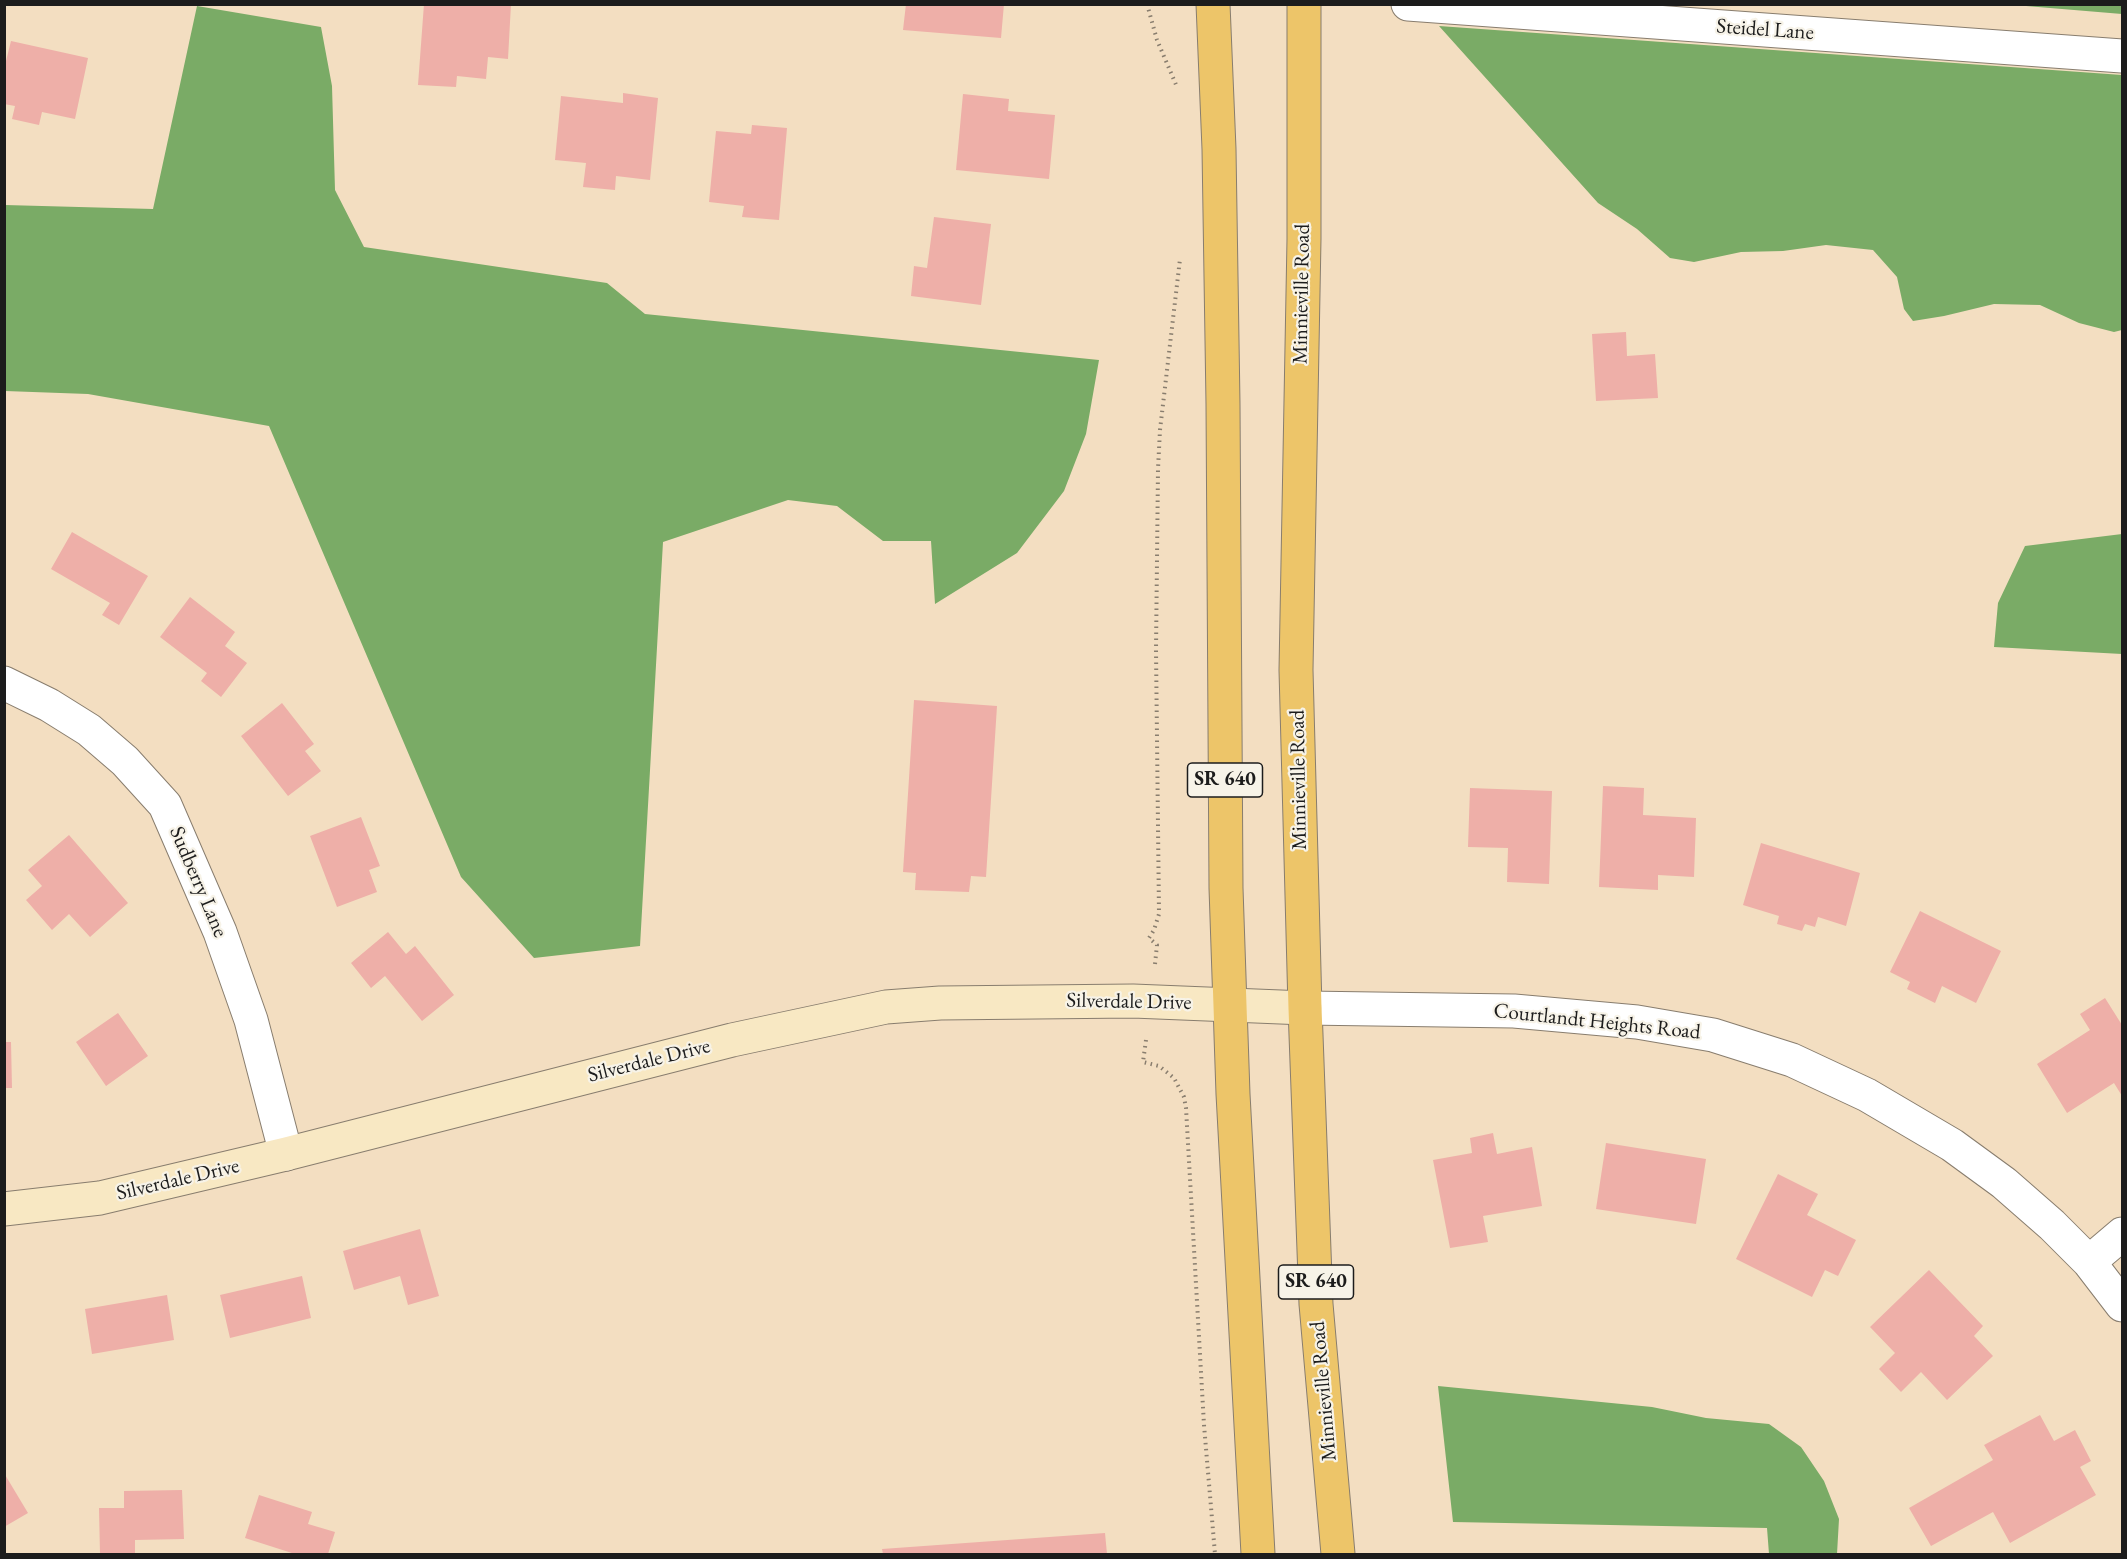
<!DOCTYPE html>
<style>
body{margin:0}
#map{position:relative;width:2127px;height:1559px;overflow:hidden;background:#f3dec1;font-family:"EB Garamond",serif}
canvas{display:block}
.frame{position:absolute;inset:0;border:6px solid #1c1c1c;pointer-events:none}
</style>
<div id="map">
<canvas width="2127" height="1559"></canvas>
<div class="frame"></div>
</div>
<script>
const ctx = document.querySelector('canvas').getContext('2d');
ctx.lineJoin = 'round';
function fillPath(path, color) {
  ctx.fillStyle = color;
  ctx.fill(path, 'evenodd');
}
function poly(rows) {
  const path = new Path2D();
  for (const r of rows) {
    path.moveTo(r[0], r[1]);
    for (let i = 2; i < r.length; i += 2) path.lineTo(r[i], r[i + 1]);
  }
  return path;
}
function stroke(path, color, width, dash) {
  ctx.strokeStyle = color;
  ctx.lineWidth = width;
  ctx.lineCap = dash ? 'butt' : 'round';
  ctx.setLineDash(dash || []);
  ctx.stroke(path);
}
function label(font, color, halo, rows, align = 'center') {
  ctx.font = font + ' "EB Garamond",serif';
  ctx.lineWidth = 4.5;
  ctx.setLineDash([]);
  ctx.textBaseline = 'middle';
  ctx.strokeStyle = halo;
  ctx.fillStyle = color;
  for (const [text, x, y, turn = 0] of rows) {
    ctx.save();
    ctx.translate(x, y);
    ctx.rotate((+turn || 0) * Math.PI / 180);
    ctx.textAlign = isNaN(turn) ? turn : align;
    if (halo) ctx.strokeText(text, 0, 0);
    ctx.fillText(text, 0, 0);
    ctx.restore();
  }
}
const forest = poly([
 [2014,5,2122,5,2122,14],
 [197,6,321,27,332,86,335,190,364,247,607,283,645,314,1099,360,1086,434,1064,491,1017,553,935,604,931,541,883,541,837,506,788,500,663,542,640,946,534,958,461,877,269,426,88,394,5,391,5,205,153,209],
 [1439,26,2122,75,2122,330,2114,332,2079,323,2040,305,1994,304,1944,316,1913,321,1904,309,1897,277,1873,250,1826,245,1783,251,1741,252,1694,262,1670,258,1637,229,1598,203],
 [2122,534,2122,654,1994,647,1998,603,2025,546],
 [1438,1386,1652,1407,1706,1418,1769,1424,1801,1447,1824,1481,1839,1519,1837,1554,1769,1554,1767,1528,1453,1522]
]);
const building = poly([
 [424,4,511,4,508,59,488,57,486,79,457,76,456,87,418,85],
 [906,4,1004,4,1001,38,903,30],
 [11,41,88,58,75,119,42,112,39,125,12,119,15,106,4,104,4,69],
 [623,93,658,98,650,180,616,176,615,190,583,187,586,163,555,160,561,96,623,103],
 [963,94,1009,99,1008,111,1055,115,1049,179,956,170],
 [752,125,787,128,779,220,742,217,744,206,709,202,716,131,751,134],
 [934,217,991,224,981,305,911,296,914,266,927,268],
 [1626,332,1627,356,1655,354,1658,398,1596,401,1592,334],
 [72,532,148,576,119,625,102,615,110,603,51,569],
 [190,597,235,632,225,646,247,663,221,697,201,681,207,673,160,637],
 [914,700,997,706,986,877,971,876,969,892,915,890,916,873,903,872],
 [282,703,314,744,305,751,321,771,288,796,241,736],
 [1603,786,1644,788,1643,815,1696,818,1694,877,1658,875,1658,890,1599,887],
 [1470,788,1552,791,1549,884,1507,882,1508,848,1468,847],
 [361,817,380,866,369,870,377,892,337,907,310,836],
 [69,835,128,903,90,937,69,914,52,930,26,900,42,886,28,870],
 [1761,843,1860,873,1846,926,1818,917,1815,927,1805,924,1802,931,1777,924,1779,916,1743,905],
 [1920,911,2001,951,1976,1003,1942,986,1935,1003,1907,989,1910,982,1890,972],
 [388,932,406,954,415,946,454,995,422,1021,385,976,371,988,351,963],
 [2105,998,2122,1025,2122,1096,2114,1083,2067,1113,2037,1064,2090,1030,2080,1014],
 [118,1013,148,1056,106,1086,76,1042],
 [4,1042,11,1042,12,1088,4,1088],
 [1493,1133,1497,1154,1532,1147,1542,1206,1483,1216,1488,1242,1450,1248,1433,1160,1472,1153,1470,1138],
 [1606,1143,1706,1159,1696,1224,1596,1209],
 [1778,1174,1818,1194,1807,1215,1856,1240,1838,1276,1825,1270,1812,1297,1736,1259],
 [420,1229,439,1296,408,1305,400,1276,354,1290,343,1251],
 [1929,1270,1983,1326,1974,1336,1993,1356,1947,1400,1921,1372,1901,1392,1879,1369,1895,1353,1870,1327],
 [302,1276,311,1318,230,1338,220,1295],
 [167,1295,174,1340,92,1354,85,1309],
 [2040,1415,2054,1441,2075,1430,2091,1461,2080,1467,2096,1495,2010,1543,1993,1512,1931,1546,1909,1508,1993,1460,1984,1445],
 [4,1473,28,1513,4,1527],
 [182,1490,184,1539,135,1540,135,1554,100,1554,99,1508,124,1508,124,1491],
 [259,1495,312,1512,308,1524,335,1532,328,1554,295,1554,245,1538],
 [1105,1533,1107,1554,883,1554,882,1549]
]);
const path = poly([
 [1147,4,1157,40,1177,87],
 [1155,964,1157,945,1149,938,1154,930,1159,914,1156,650,1158,469,1160,430,1180,259],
 [1146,1040,1143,1062,1159,1066,1174,1078,1184,1097,1186,1108,1204,1425,1215,1554]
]);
const street = poly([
 [1408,4,2122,56],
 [4,683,49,705,89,730,125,761,165,805,220,932,251,1020,286,1154],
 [1305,1008,1514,1011,1637,1022,1713,1035,1792,1060,1867,1095,1952,1145,2004,1183,2052,1225,2089,1262,2122,1305],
 [2089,1262,2122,1234]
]);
const secondary = poly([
 [4,1209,100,1198,286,1154,732,1040,886,1007,940,1003,1133,1001,1305,1008]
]);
const primary = poly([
 [1213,4,1219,149,1223,404,1226,888,1233,1094,1258,1554],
 [1304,4,1304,239,1296,670,1305,1008,1316,1304,1338,1554]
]);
const shields = [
 [1225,780,75],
 [1316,1282,75]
];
const shieldNames = [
 ["SR 640",1225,780],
 ["SR 640",1316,1282]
];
const streetNames = [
 ["Steidel Lane",1765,30,4],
 ["Minnieville Road",1302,294,-89],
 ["Minnieville Road",1299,780,-91],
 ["Sudberry Lane",198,882,67],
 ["Silverdale Drive",1129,1002,1],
 ["Courtlandt Heights Road",1597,1022,6],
 ["Silverdale Drive",649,1061,-14],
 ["Silverdale Drive",178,1180,-13],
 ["Minnieville Road",1324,1391,-95]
];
fillPath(forest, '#7aab66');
fillPath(building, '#eeafa8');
stroke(street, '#887d6e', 35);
stroke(secondary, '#887d6e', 35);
stroke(primary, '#887d6e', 35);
stroke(path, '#887d6e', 4, [1.5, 4.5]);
stroke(street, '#fff', 33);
stroke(secondary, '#f8e8c3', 33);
stroke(primary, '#edc569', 33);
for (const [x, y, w] of shields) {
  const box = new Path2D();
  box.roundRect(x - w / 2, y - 17, w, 34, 4.5);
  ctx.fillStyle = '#f7f3e8';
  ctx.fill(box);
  stroke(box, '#1c1c1c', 1.5);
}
label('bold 20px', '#1c1c1c', null, shieldNames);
label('21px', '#1c1c1c', '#f7f3e8', streetNames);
</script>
